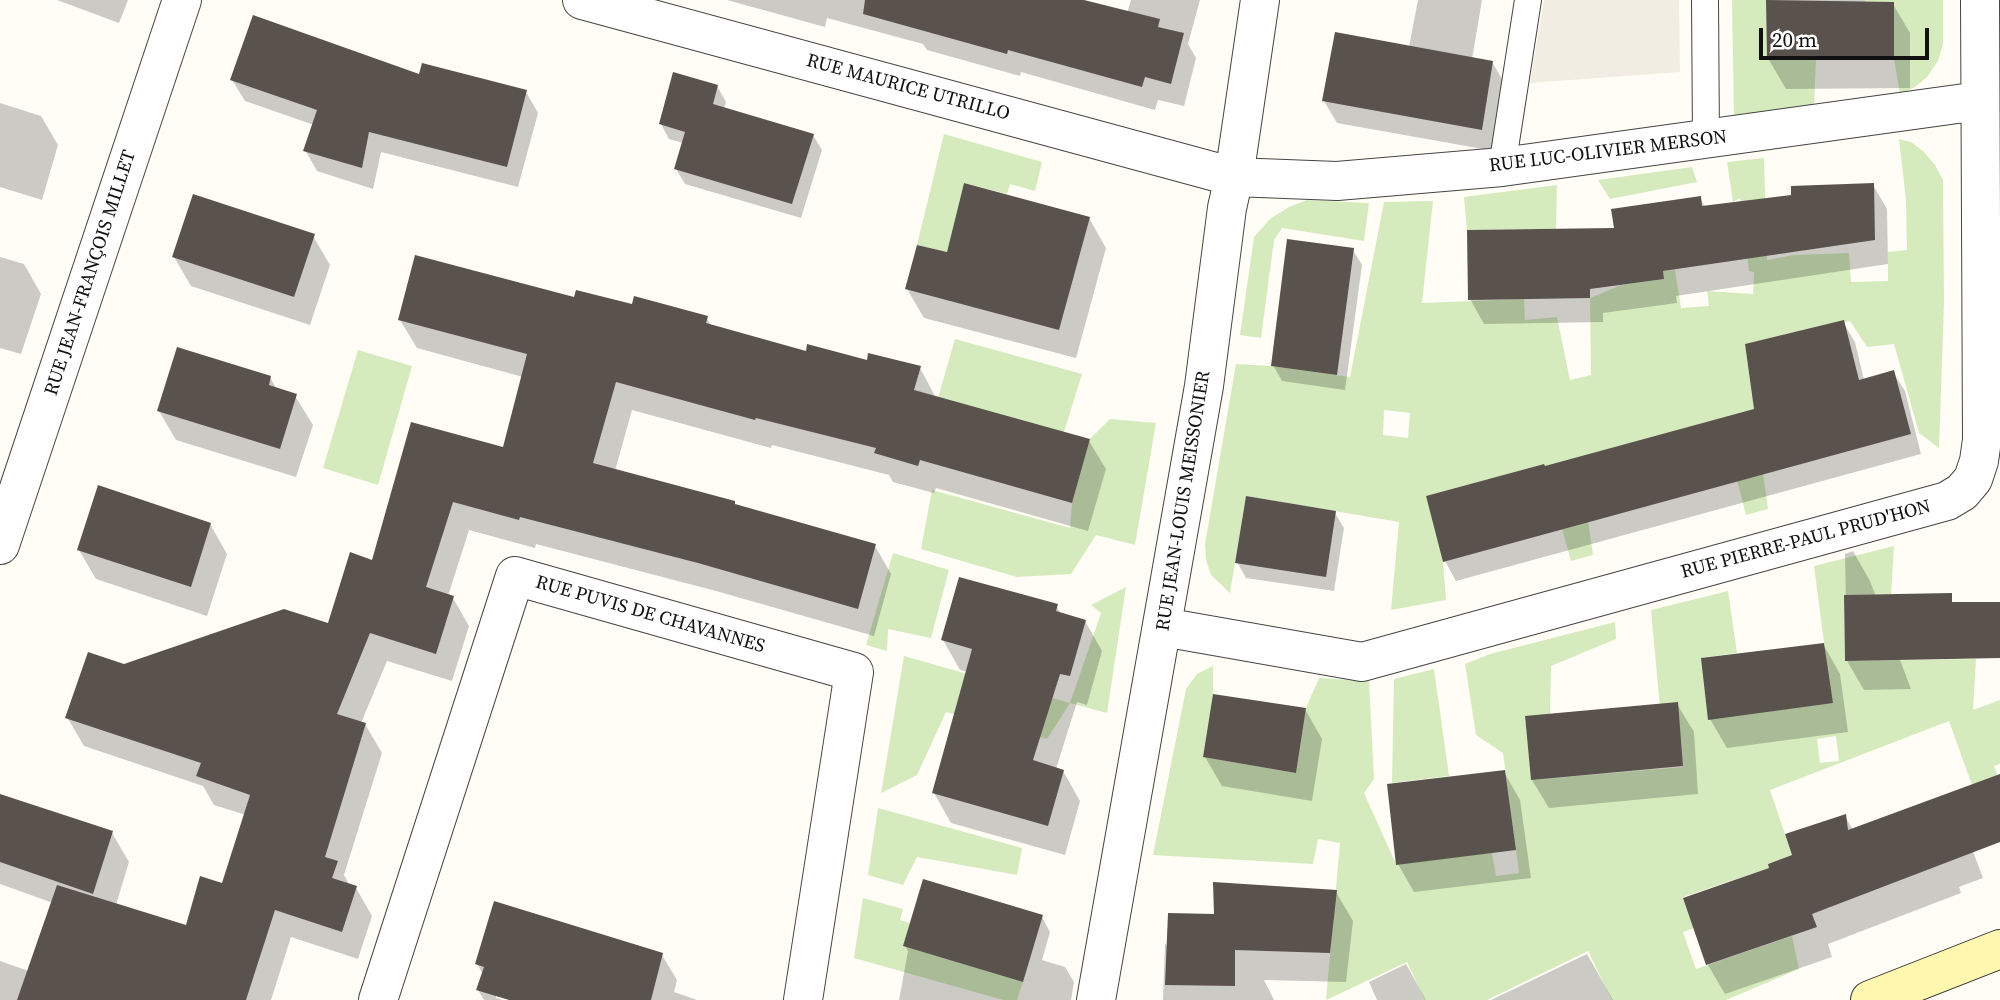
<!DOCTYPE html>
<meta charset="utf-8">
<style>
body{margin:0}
#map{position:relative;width:2000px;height:1000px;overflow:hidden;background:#fffdf5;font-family:"Source Serif 4",serif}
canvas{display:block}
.scale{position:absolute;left:1759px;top:28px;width:170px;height:32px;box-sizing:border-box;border:4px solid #111;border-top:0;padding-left:9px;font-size:21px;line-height:24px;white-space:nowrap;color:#111;-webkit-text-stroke:5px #fff;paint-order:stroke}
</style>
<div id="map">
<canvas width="2000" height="1000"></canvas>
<div class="scale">20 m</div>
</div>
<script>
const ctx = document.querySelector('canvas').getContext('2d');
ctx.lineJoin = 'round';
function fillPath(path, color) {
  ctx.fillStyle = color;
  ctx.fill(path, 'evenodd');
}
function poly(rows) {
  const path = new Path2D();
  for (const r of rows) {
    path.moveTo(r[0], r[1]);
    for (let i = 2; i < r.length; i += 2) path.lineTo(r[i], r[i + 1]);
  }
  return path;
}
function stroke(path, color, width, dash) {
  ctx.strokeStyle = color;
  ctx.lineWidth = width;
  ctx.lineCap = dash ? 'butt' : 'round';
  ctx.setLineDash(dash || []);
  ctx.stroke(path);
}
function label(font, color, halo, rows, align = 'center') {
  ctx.font = font + ' "Source Serif 4",serif';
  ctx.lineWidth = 7;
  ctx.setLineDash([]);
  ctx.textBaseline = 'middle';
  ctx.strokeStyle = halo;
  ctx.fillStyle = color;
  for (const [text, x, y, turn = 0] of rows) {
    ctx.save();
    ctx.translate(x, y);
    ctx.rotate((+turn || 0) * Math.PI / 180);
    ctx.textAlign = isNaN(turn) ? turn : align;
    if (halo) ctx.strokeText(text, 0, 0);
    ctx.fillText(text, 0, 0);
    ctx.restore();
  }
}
const green = poly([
 [1732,0,1766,0,1767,60,1816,60,1814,107,1734,118],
 [1864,0,1943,0,1943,44,1938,61,1927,77,1915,87,1900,94,1894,59,1894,2,1864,2],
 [944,134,1042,162,1035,191,1010,184,1007,194,964,183,947,252,917,245],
 [1899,139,1911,142,1923,151,1935,165,1943,180,1944,303,1939,448,1919,433,1894,344,1867,347,1850,321,1745,344,1768,509,1746,515,1726,437,1598,452,1614,515,1588,520,1593,555,1571,561,1544,464,1426,496,1443,562,1446,600,1391,610,1399,522,1246,496,1230,593,1211,575,1206,560,1205,544,1236,364,1271,366,1350,377,1384,202,1433,201,1422,303,1524,299,1525,320,1557,317,1570,380,1591,375,1590,298,1621,285,1664,279,1663,271,1675,270,1681,308,1709,306,1707,291,1753,294,1754,272,1749,271,1740,198,1733,202,1727,162,1764,158,1767,260,1793,255,1849,253,1851,282,1888,281,1888,252,1907,250,1906,200],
 [1384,410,1410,413,1408,438,1383,435],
 [1692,167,1697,182,1610,199,1598,180],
 [1557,185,1556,229,1467,230,1464,197],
 [1307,200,1369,203,1364,241,1282,228,1274,240,1261,338,1240,335,1254,237,1270,219,1289,207],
 [955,339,1082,374,1064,432,923,450],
 [358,350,412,366,378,485,323,468],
 [1110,419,1156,423,1135,545,1096,535,1071,574,1017,577,921,549,932,490,1070,528,1072,503,1090,439],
 [1894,546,1891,594,1844,595,1845,661,1976,659,1973,710,2000,700,2000,764,1994,766,2000,782,1987,827,1949,721,1770,790,1792,855,1768,864,1769,868,1683,897,1694,928,1683,932,1696,969,1792,936,1799,969,1726,1000,1612,1000,1588,951,1487,1000,1425,1000,1407,962,1326,1000,1340,843,1318,839,1313,864,1153,855,1186,689,1197,674,1213,666,1213,694,1203,757,1296,773,1306,708,1319,678,1369,681,1374,779,1364,793,1396,864,1492,853,1496,876,1519,873,1503,753,1476,735,1465,664,1490,654,1615,622,1616,639,1551,666,1550,714,1525,717,1531,780,1683,767,1681,738,1663,740,1651,610,1728,591,1737,653,1701,658,1825,650,1814,566],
 [1836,736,1839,761,1820,763,1817,739],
 [893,553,949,570,931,638,888,629,887,651,866,645],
 [1126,587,1107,713,1070,703,1047,739,946,712,917,775,881,793,904,656,1070,703,1101,613,1091,605],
 [1434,669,1449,776,1392,783,1394,679],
 [878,808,1022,848,1017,875,917,857,903,885,868,875],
 [863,898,903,909,900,920,910,923,904,946,1023,982,1017,1000,1003,1000,854,958]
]);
const plaza = poly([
 [1544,0,1679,0,1680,72,1530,83]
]);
const shadow = poly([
 [57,0,128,0,119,23],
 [727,0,1077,0,1127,13,1131,0,1200,0,1188,44,1196,58,1184,106,1158,100,1155,110,1021,72,1020,76,927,50,923,44,827,18,825,27],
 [1418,0,1482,0,1472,59,1492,62,1505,84,1494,151,1337,123,1324,101,1409,47],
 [1768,0,1864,0,1866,4,1893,4,1910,33,1910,88,1786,89,1769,60],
 [421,76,526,92,538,113,518,187,381,152,373,189,317,171,305,150,314,125,245,101,232,80],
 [717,86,726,102,724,109,813,135,822,150,801,218,685,184,676,169,683,143,669,139,661,124],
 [0,103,41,116,58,145,42,200,0,187],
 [1873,185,1887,209,1888,264,1676,296,1677,303,1603,313,1603,322,1484,324,1470,299,1616,230,1700,198,1705,207],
 [1089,218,1106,248,1076,358,924,318,907,289],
 [313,236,330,265,310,325,191,286,174,257],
 [1353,250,1362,265,1345,390,1282,381,1273,365],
 [0,257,24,264,41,294,21,354,0,348],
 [575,299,707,318,711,326,807,353,920,368,936,398,1089,441,1106,469,1088,531,936,488,934,493,893,482,889,475,772,445,771,448,632,410,615,471,875,546,891,574,874,636,716,591,536,544,535,548,469,530,448,596,453,598,469,626,452,681,387,661,361,723,365,724,382,753,344,875,350,886,356,888,372,916,358,959,291,937,271,1000,0,1000,0,961,29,971,53,903,0,884,0,796,112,833,129,862,116,905,187,927,223,885,246,815,214,805,203,786,84,746,67,717,124,666,329,625,374,562,505,450,523,377,417,348,400,320],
 [1843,322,1855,342,1864,380,1893,372,1905,391,1921,454,1456,581,1445,561,1755,411],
 [270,377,277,390,295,396,313,425,296,477,176,440,159,411],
 [1335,513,1344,528,1334,591,1246,578,1237,562],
 [210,524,227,554,207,616,96,579,79,550],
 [1853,551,1870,581,1911,689,1864,690,1847,661,1845,554],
 [1056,606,1061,614,1085,621,1102,651,1087,705,1077,702,1056,769,1063,771,1080,801,1065,855,951,823,934,793,968,672,960,670,943,640],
 [1823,644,1840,674,1848,732,1727,748,1710,719],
 [1677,704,1694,732,1698,794,1549,808,1532,780],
 [1305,709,1322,739,1312,801,1222,786,1205,757],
 [1504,772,1520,800,1531,878,1414,892,1398,864],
 [1845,816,1853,830,1963,825,1983,878,1959,887,1961,893,1828,944,1832,957,1725,994,1708,965,1685,899,1771,869,1795,856],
 [1336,892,1353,921,1346,982,1264,980,1274,1000,1163,1000,1165,944,1168,945,1215,916],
 [1042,917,1050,932,1042,960,1065,967,1074,982,1071,1000,899,1000,908,951,905,946],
 [1587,954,1613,1000,1491,1000],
 [662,955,677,980,674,992,697,1000,514,1000,496,994,496,998,503,1000,484,1000,478,990,483,974,477,964],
 [1406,964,1426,1000,1377,1000,1369,982]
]);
const building = poly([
 [865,0,1084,0,1160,19,1158,27,1184,33,1171,84,1145,77,1142,87,1008,50,1007,54,863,14],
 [1766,0,1894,2,1894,59,1767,60],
 [253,15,419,74,422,63,527,90,507,167,369,132,362,168,303,151,317,110,230,80],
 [1335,32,1493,61,1482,130,1322,101],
 [673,72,718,85,713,104,814,134,792,204,674,169,685,132,659,124],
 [964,183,1090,217,1059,330,905,289,917,245,947,252],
 [1874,183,1875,240,1663,271,1664,279,1590,289,1590,298,1468,300,1467,230,1614,228,1611,209,1701,196,1702,206,1791,195,1791,186],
 [193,194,315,234,294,297,172,257],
 [1287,239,1354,248,1337,375,1271,366],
 [415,255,574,297,576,290,632,304,634,296,708,316,706,323,806,351,807,344,867,360,868,353,921,366,914,390,1090,439,1072,503,920,460,918,466,874,453,876,448,756,418,755,420,616,382,593,463,735,501,735,504,876,544,858,609,698,563,520,517,519,520,453,502,426,587,454,596,436,654,370,633,337,714,366,723,325,857,338,861,332,878,357,886,342,932,275,910,246,1000,17,1000,57,885,186,925,200,876,222,883,250,795,196,776,201,763,65,718,88,652,124,664,284,609,328,623,350,552,372,560,411,422,503,447,527,354,398,320],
 [1844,320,1859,380,1894,370,1911,434,1443,562,1426,496,1544,464,1545,466,1754,409,1745,344],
 [177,347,271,376,269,385,297,394,280,449,157,411],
 [98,485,211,523,191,587,77,550],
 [1246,496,1336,511,1326,577,1235,563],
 [959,577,1058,604,1056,611,1086,620,1070,676,1060,674,1033,760,1064,770,1048,826,932,793,972,649,941,640],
 [1952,593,1952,602,2000,602,2000,658,1845,661,1844,595],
 [1824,643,1833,703,1708,720,1701,658],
 [1213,694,1306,708,1296,773,1203,757],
 [1678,702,1683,766,1531,780,1525,716],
 [1505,770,1516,850,1396,865,1387,784],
 [2000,774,2000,842,1812,914,1817,927,1706,965,1683,898,1769,868,1768,864,1792,855,1785,834,1846,814,1848,830],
 [0,794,113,831,93,894,0,862],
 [923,879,1043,915,1023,982,903,946],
 [1213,882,1337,890,1330,953,1235,950,1235,986,1165,985,1168,913,1214,914],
 [494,901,663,953,651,1000,509,1000,476,990,484,967,475,964]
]);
const service = poly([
 [1705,0,1706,140],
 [1502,167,1528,0]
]);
const minor = poly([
 [582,0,1234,177,1337,181,1502,167,1979,101],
 [0,545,182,0],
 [1163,627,1362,662,1947,501,1962,492,1973,479,1979,461,1982,440,1980,0],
 [378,1000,515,576,854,672,803,1000],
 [1096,1000,1204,386,1227,208,1234,177,1260,0]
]);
const secondary = poly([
 [1870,1000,2000,949]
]);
const streetNames = [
 ["RUE MAURICE UTRILLO",908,88,15],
 ["RUE LUC-OLIVIER MERSON",1608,152,-7],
 ["RUE JEAN-FRANÇOIS MILLET",91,273,-72],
 ["RUE JEAN-LOUIS MEISSONIER",1184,501,-81],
 ["RUE PIERRE-PAUL PRUD'HON",1806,540,-15],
 ["RUE PUVIS DE CHAVANNES",650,615,16]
];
fillPath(green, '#d5ebbd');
fillPath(plaza, '#f1ede2');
fillPath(shadow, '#0003');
fillPath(building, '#5a524d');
stroke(service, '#444', 28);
stroke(minor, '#444', 40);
stroke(secondary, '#333', 40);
stroke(service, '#fff', 26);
stroke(minor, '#fff', 38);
stroke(secondary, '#fff6b0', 38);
label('19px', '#111', '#fff', streetNames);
</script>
